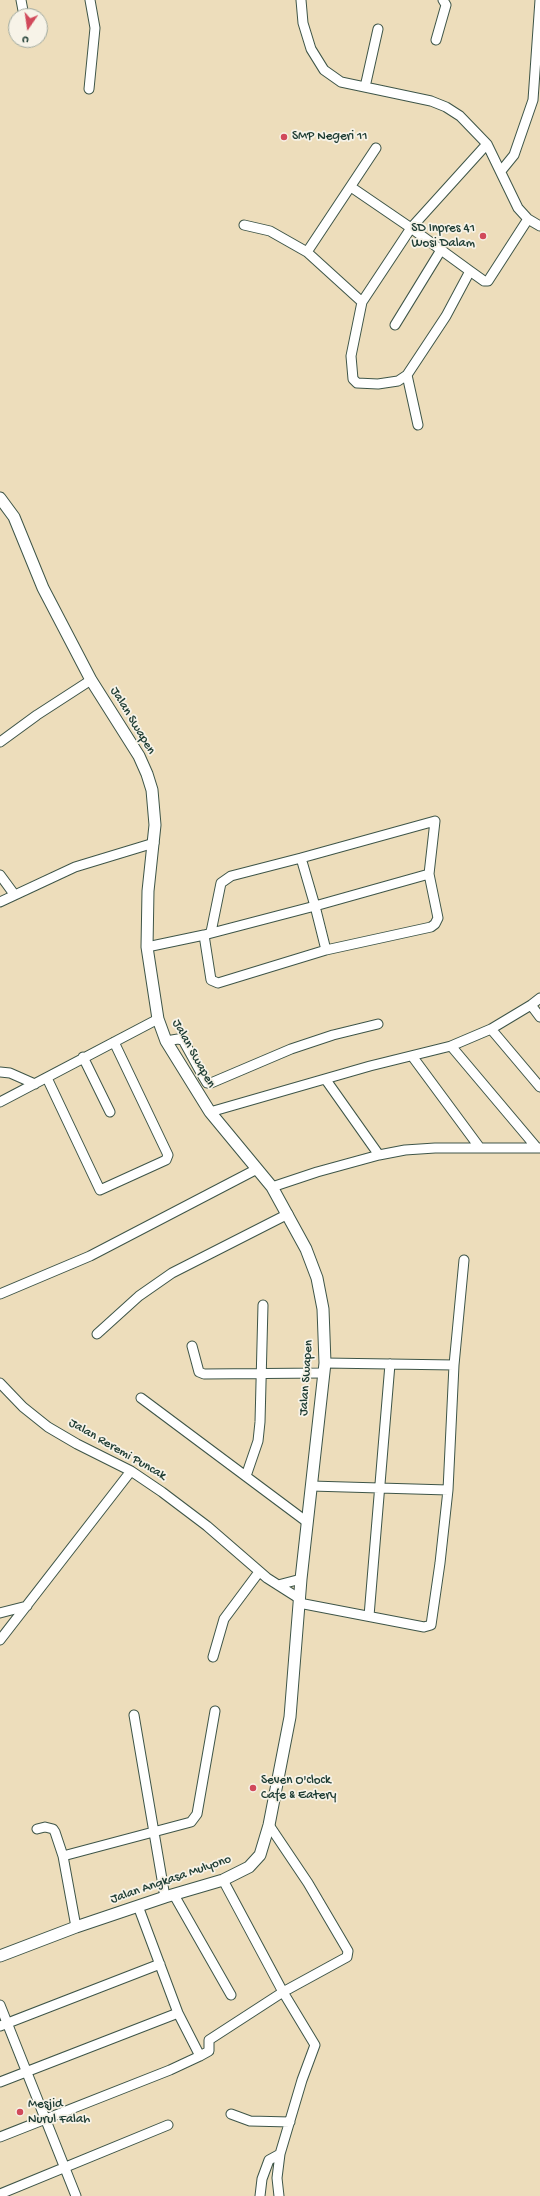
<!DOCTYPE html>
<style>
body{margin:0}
#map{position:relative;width:540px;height:2196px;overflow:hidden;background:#edddbb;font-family:"Gochi Hand",sans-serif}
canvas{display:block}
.north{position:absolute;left:8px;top:8px;width:40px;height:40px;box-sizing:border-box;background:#f7f3e8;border:1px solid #a1aaa0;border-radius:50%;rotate:193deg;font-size:11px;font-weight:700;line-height:16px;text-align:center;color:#1f3d34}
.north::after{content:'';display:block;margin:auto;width:14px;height:18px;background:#d1495b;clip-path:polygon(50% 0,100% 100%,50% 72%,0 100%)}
</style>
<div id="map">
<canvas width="540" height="2196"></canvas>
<div class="north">U</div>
</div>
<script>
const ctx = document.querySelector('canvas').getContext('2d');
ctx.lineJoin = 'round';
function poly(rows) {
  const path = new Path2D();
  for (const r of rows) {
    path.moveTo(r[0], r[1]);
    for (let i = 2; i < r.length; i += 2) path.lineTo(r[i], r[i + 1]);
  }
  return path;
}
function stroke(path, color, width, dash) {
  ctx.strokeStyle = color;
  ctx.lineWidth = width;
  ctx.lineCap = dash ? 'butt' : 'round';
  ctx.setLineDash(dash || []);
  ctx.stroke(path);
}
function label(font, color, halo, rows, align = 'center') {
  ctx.font = font + ' "Gochi Hand",sans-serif';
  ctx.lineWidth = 3.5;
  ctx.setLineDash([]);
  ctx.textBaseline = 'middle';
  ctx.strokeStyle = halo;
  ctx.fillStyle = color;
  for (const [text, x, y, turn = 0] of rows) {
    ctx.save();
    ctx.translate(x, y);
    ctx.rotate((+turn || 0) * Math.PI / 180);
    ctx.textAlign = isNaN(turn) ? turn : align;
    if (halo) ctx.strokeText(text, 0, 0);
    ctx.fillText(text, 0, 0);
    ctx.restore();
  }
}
const minor = poly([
 [21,0,24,16],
 [301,0,303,23,311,49,324,70,341,82,431,101,446,107,460,116,487,144,518,208,528,219,540,226],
 [436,40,446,5,443,0],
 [365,87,378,29],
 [89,89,95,28,90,0],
 [501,171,514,155,533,100,540,0],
 [351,187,411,228,487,144],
 [244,225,270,231,307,252,362,302],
 [307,252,376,148],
 [395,325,441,250],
 [407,375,398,381,378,384,357,383,353,379,351,356,362,302,411,228,470,271,484,281,488,281,528,219],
 [418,425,407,375,446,316,470,271],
 [0,742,37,715,91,680],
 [301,858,435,821,429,874],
 [0,875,14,894],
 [0,902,75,867,154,843],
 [211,932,221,883,231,876,301,858,315,906,429,874,438,918,435,924,431,927,326,950,218,983,211,980,204,935,315,906,326,950],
 [147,947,204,935],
 [531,1005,540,1017],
 [491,1029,540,1087],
 [166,1041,178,1039,183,1040,204,1078,207,1083,211,1083,291,1049,333,1035,378,1024],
 [451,1046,537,1148],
 [412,1056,480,1148],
 [83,1057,110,1112],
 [0,1072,10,1073,35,1084],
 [47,1078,100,1190,166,1160,168,1155,114,1042],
 [326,1080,379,1155],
 [0,1102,158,1019],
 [210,1112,370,1066,451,1046,491,1029,531,1005,540,998],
 [272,1187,317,1172,379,1155,405,1150,435,1148,540,1148],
 [0,1294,90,1256,257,1169],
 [97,1334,139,1296,172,1273,288,1214],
 [192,1346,199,1372,204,1374,324,1373],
 [325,1363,454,1365],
 [0,1383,23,1407,48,1427,77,1444,131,1471,162,1492,207,1526,267,1578,300,1599],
 [141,1398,307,1522],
 [246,1476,258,1441,260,1422,263,1305],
 [311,1486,448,1490],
 [278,1585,301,1579],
 [299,1603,424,1627,431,1625,440,1563,448,1490,454,1365,464,1260],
 [0,1613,27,1606],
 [369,1616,390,1364],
 [0,1640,131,1471],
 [213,1657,224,1619,259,1572],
 [134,1715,165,1897],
 [37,1829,45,1827,53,1829,55,1832,63,1856,76,1927],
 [63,1856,191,1822,197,1814,215,1711],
 [223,1880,283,1992,315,2045,302,2080,280,2154,277,2178,279,2196],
 [174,1895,231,1995],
 [138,1906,178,2013,200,2056],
 [0,2005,76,2196],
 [0,2026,160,1964],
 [0,2082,178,2013],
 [231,2114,250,2121,290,2122],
 [0,2137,170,2070,200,2056,209,2051,209,2040,283,1992,347,1957,348,1951,308,1883,269,1825],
 [0,2194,168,2125],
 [260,2196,262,2179,269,2160,280,2154]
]);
const major = poly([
 [0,498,14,517,43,588,91,680,139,756,147,774,152,790,155,825,148,891,147,947,158,1019,166,1041,210,1112,272,1187,306,1249,317,1278,323,1309,325,1363,301,1579,290,1717,269,1825,260,1855,249,1867,223,1880,165,1897,76,1927,0,1956]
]);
const markers = [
 [284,137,4,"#d1495b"],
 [483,236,4,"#d1495b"],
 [253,1788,4,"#d1495b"],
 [20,2112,4,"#d1495b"]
];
const poiNames = [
 ["SMP Negeri 11",292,137],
 ["SD Inpres 41",475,229,"right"],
 ["Wosi Dalam",475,244,"right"],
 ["Seven O'clock",261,1781],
 ["Cafe & Eatery",261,1796],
 ["Mesjid",28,2105],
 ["Nurul Falah",28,2120]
];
const streetNames = [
 ["Jalan Swapen",132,721,59],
 ["Jalan Swapen",193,1054,61],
 ["Jalan Swapen",307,1378,-86],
 ["Jalan Reremi Puncak",117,1450,30],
 ["Jalan Angkasa Mulyono",171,1880,-19]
];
stroke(minor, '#3e5548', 11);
stroke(major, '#3e5548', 13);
stroke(minor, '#fff', 9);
stroke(major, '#fff', 11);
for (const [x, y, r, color] of markers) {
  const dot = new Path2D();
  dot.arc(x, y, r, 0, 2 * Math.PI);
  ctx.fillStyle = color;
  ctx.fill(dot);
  stroke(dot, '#f7f3e8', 1.5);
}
label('13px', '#1f3d34', '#f7f3e8', poiNames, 'left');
label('13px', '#1f3d34', '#f7f3e8', streetNames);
</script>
